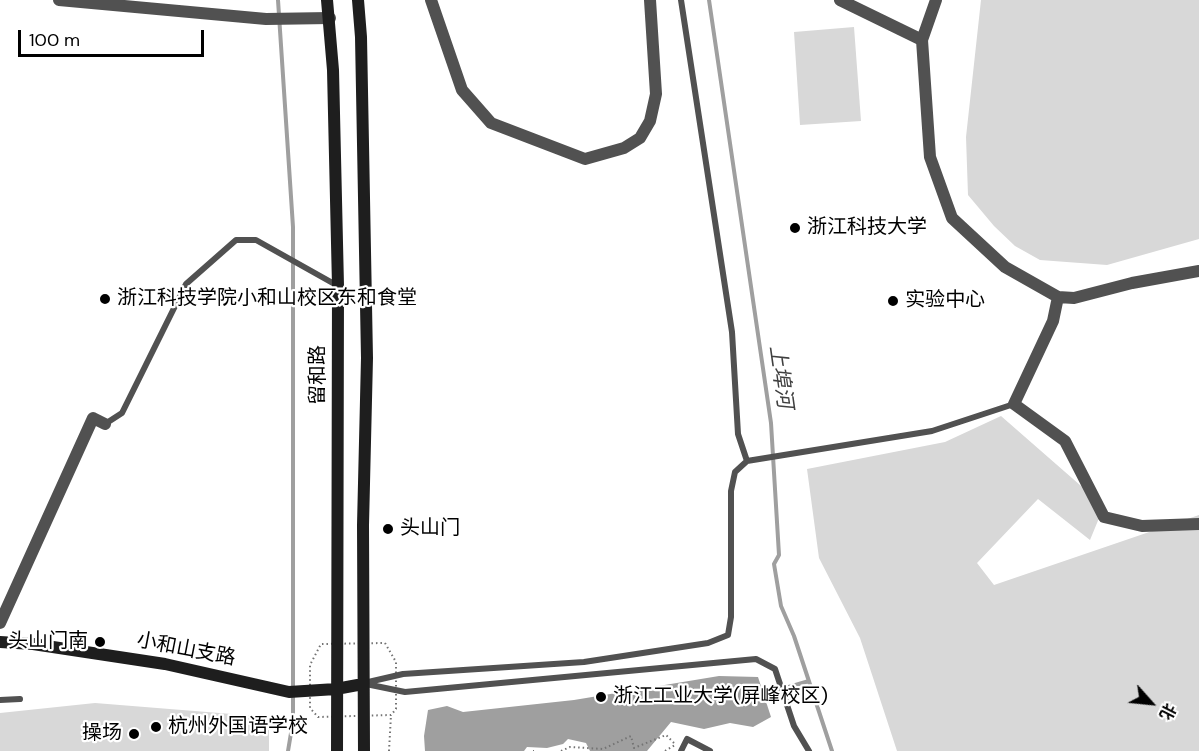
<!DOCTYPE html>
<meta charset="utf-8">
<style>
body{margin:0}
#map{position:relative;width:1199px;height:751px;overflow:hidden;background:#fff;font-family:"DM Sans","Noto Sans SC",sans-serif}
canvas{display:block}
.north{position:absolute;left:1121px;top:673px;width:60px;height:60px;-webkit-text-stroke:4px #fff;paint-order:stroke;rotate:117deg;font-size:16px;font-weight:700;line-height:24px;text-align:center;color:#000}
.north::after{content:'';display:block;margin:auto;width:21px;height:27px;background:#000;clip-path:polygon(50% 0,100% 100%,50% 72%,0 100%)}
.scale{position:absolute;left:18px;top:30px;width:186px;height:27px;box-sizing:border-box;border:3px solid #000;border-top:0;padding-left:8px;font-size:18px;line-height:21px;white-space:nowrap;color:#000;-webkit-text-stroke:4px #fff;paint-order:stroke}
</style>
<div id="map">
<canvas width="1199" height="751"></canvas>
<div class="north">北</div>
<div class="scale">100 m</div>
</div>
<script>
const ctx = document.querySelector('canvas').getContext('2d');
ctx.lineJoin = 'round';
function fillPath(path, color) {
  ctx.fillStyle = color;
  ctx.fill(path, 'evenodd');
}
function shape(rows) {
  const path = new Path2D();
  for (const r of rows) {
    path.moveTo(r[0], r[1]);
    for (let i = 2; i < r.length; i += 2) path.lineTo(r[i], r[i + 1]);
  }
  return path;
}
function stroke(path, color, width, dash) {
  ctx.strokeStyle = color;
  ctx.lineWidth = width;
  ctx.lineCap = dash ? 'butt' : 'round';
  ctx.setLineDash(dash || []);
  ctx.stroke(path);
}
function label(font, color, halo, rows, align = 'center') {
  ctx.font = font + ' "DM Sans","Noto Sans SC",sans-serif';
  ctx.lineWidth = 4.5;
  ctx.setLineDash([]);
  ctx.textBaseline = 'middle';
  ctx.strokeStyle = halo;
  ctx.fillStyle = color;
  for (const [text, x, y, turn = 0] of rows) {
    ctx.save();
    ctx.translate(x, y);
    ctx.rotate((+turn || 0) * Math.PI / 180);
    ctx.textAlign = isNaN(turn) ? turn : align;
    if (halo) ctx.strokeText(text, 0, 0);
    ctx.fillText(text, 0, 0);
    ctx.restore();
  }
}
const green = shape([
 [981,0,1199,0,1199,239,1107,265,1040,260,1015,246,994,226,968,195,966,137],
 [854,27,861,121,800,125,794,32],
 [1001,416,1104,506,1090,540,1038,499,977,563,994,585,1199,515,1199,751,897,751,860,638,819,558,807,469,945,442],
 [95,703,269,717,269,751,0,751,0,713]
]);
const water = shape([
 [719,676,758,677,771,717,753,727,730,723,704,729,671,722,647,751,590,751,586,743,568,739,563,744,547,748,527,747,524,751,425,751,424,736,428,710,447,706,463,712,574,700]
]);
const stream = shape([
 [278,0,293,227,293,721,288,751],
 [709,0,771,423,779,555,774,564,781,606,794,636,832,751],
 [765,694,809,681]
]);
const path = shape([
 [385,643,396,662,396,709,391,715,318,717,310,708,310,665,321,644,385,643],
 [389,751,391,715],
 [533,751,534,751],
 [561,751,570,747,603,749,631,736,634,748,666,735,674,743],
 [665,751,675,745]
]);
const lane = shape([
 [681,0,732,332,738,434,747,461],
 [105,424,122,413,186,284,236,240,256,240,338,286],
 [364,683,403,674,584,662,708,643,728,635,731,617,731,491,735,472,747,461,932,431,1014,404],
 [366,684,405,692,756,659,775,669,794,726,809,751],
 [0,700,20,699],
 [681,751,687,739,710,751]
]);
const street = shape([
 [59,0,266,19,330,18],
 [431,0,462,90,491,123,585,159,624,148,640,138,650,121,656,94,650,0],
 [840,0,922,40],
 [936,0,922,40,930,157,952,218,1005,267,1058,297,1074,298,1132,283,1199,271],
 [1058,297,1053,321,1014,404,1065,441,1104,517,1142,526,1199,524],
 [0,623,93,418,105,424]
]);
const secondary = shape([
 [327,0,333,70,338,286,337,751],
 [358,0,361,37,367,358,363,525,364,751],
 [0,642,33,644,165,664,289,692,336,689,363,684]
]);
const markers = [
 [795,228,6,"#000"],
 [105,299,6,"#000"],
 [893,301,6,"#000"],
 [388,529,6,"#000"],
 [100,642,6,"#000"],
 [601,697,6,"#000"],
 [156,727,6,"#000"],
 [134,734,6,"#000"]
];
const poiNames = [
 ["浙江科技大学",807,228],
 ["浙江科技学院小和山校区东和食堂",117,299],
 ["实验中心",905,301],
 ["头山门",400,529],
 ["头山门南",88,642,"right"],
 ["浙江工业大学(屏峰校区)",613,697],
 ["杭州外国语学校",168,727],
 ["操场",122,734,"right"]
];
const streetNames = [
 ["留和路",319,375,-90],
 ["小和山支路",186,650,11]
];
const waterNames = [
 ["上埠河",780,377,82]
];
fillPath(green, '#d8d8d8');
fillPath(water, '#9f9f9f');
stroke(stream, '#9f9f9f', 4);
stroke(path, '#737373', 2, [1.5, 3]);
stroke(lane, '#515151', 6);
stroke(street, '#515151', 12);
stroke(secondary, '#1e1e1e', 12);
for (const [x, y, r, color] of markers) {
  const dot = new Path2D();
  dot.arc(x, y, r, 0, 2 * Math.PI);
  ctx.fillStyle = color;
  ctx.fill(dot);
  stroke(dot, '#fff', 2);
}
label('20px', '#000', '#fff', poiNames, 'left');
label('20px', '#000', '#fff', streetNames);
label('italic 21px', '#404040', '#fff', waterNames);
</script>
